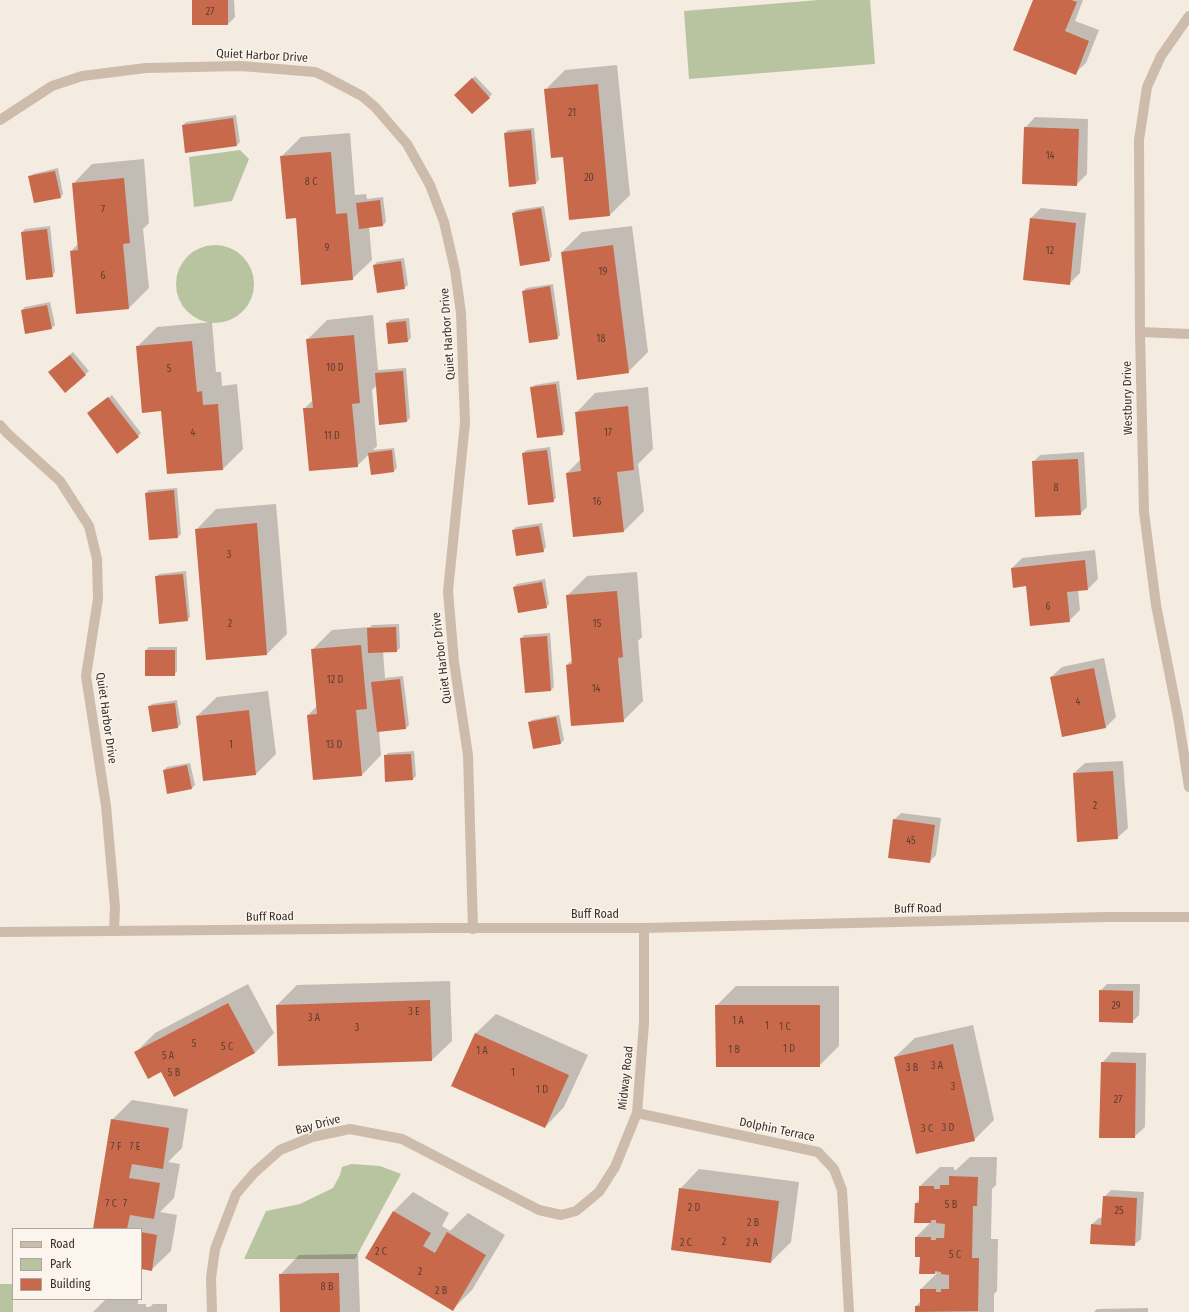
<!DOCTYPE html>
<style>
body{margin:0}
#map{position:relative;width:1189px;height:1312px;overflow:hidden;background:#f4ebe1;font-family:"Fira Sans Condensed",sans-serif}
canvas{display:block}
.legend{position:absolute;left:12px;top:1228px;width:130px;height:72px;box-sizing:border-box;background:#fbf5ee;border:1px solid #aea6a0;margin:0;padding:5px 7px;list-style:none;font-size:12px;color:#3b302b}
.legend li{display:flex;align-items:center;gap:8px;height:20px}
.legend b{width:20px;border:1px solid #aea6a0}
</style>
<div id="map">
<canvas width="1189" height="1312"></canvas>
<ul class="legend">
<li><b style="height:5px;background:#cdbbac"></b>Road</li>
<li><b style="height:11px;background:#b8c4a0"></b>Park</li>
<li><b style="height:11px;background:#c8694b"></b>Building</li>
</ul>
</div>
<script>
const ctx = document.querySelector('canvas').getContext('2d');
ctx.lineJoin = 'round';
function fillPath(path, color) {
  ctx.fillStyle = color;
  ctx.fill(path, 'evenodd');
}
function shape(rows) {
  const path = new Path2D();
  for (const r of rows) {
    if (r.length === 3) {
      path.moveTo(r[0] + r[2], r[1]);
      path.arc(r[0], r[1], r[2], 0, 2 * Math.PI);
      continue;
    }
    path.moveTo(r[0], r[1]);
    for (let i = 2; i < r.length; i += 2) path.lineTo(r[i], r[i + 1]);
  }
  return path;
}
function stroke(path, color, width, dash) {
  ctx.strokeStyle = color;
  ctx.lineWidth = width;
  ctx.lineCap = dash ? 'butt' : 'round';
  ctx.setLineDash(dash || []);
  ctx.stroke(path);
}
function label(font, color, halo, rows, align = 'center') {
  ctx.font = font + ' "Fira Sans Condensed",sans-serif';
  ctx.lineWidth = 3;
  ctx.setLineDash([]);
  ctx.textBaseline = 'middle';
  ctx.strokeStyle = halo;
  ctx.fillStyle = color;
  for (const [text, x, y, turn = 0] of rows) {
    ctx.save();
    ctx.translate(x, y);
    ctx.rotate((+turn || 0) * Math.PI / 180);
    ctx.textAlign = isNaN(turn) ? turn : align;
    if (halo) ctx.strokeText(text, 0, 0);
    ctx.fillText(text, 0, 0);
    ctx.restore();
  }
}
const green = shape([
 [819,0,870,0,875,64,689,79,684,11],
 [240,150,249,159,232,201,194,207,189,157],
 [215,284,39],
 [352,1164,380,1166,401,1174,355,1259,244,1259,266,1211,300,1204,333,1188,340,1175,342,1167],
 [0,1284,13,1284,13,1312,0,1312]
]);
const shadow = shape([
 [193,0,234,0,235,17,228,24],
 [1034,0,1083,0,1075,21,1099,30,1086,63,1075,73],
 [617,65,630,195,610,215,570,219,564,156,545,90,565,70],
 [475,76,492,94,473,113,455,95],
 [236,115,240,142,237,145,183,125,186,122],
 [1035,117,1088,119,1087,174,1076,185,1025,128],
 [534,128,539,180,536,183,505,133,508,130],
 [350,133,355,195,366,194,367,199,383,197,386,222,383,225,369,227,372,260,352,279,281,157,301,137],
 [144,159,149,223,143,229,149,288,129,308,77,312,71,251,78,244,73,184,92,164],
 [58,168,63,194,60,198,30,177,33,174],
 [544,206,552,256,549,260,513,214,516,210],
 [1041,208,1086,213,1080,273,1069,284,1031,218],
 [50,226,55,272,52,276,22,232,25,229],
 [632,226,648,352,628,372,562,252,582,232],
 [404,258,408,285,404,288,374,265,377,262],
 [553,284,560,335,557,338,523,291,526,288],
 [50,302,55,325,52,328,22,310,25,307],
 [373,315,378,370,406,368,410,418,407,421,377,385,372,390,377,446,373,450,394,448,397,468,394,471,369,454,357,466,304,409,313,400,307,340,327,320],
 [409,318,411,338,408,341,389,343,387,323,390,320],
 [212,322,216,372,221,372,222,386,237,384,243,449,223,469,167,473,162,410,137,347,157,327],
 [73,352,89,371,65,391,53,369],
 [559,381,565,431,562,434,531,388,535,385],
 [648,387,653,449,638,464,644,511,624,531,567,473,581,459,576,413,595,393],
 [112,395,141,433,138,436,91,410],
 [550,447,556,498,553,501,523,453,527,450],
 [1084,452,1087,507,1080,514,1033,462,1040,455],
 [177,488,181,534,178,537,146,493,149,490],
 [276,504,287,634,267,654,197,529,216,509],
 [542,523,546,547,543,551,513,530,516,527],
 [1095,550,1098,579,1088,589,1078,590,1080,610,1069,621,1027,585,1012,568,1022,558],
 [186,571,190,617,187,620,156,577,159,574],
 [637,572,642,637,638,641,643,701,623,721,567,665,573,659,567,596,587,576],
 [545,579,549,604,546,607,514,587,517,584],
 [399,624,400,648,397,651,383,651,385,678,403,676,409,725,406,728,379,731,381,755,362,775,308,715,317,706,312,650,332,630,370,627,372,625],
 [550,633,554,687,551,690,521,639,524,635],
 [149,647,177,647,177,671,174,675,146,650],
 [1104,658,1116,717,1106,727,1051,677,1062,667],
 [268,691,276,754,256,774,197,716,217,697],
 [177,700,181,724,178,727,149,707,152,704],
 [559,715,564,740,561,743,529,723,532,720],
 [414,751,416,776,413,779,385,756,388,753],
 [1123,761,1128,828,1117,838,1074,773,1085,763],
 [190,763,195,785,192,788,164,770,167,767],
 [901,813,941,818,936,855,929,862,894,820],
 [450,981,452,1041,432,1060,277,1005,297,985],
 [248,984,274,1033,255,1053,161,1071,135,1053,155,1033],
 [1107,984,1140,984,1139,1015,1132,1022,1100,991],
 [736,986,839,986,839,1046,819,1066,716,1006],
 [496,1014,588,1055,564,1107,545,1127,452,1085,476,1033],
 [973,1025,994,1120,974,1140,895,1057,915,1038],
 [1112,1052,1146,1053,1145,1127,1134,1137,1102,1063],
 [132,1100,188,1109,182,1148,168,1162,180,1164,174,1198,160,1212,177,1215,171,1251,151,1270,141,1268,141,1229,94,1229,112,1120],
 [970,1157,997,1157,996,1185,992,1189,991,1239,998,1239,997,1291,994,1294,994,1312,916,1312,916,1306,921,1301,921,1289,937,1273,920,1273,921,1256,916,1237,931,1222,916,1203,920,1199,920,1186,940,1167,954,1167,954,1170,956,1170],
 [699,1169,799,1182,791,1242,771,1262,680,1189],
 [1111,1190,1144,1192,1141,1239,1134,1245,1092,1224,1099,1218,1103,1218,1104,1197],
 [413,1192,449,1213,442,1226,450,1231,468,1213,505,1235,472,1290,453,1309,394,1211],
 [358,1254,360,1312,281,1312,280,1275,299,1255],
 [106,1299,138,1299,138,1304,146,1304,146,1307,150,1307,153,1304,167,1304,167,1312,93,1312],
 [1148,1308,1148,1312,1094,1312,1097,1309]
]);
const building = shape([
 [192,0,228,0,228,25,192,25],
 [1033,0,1071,0,1077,2,1065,31,1089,41,1076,75,1013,50],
 [472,78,490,98,472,114,454,95],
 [598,84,610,216,569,220,563,157,551,158,544,89],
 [233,118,237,146,185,153,182,125],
 [1024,127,1079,129,1077,186,1022,184],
 [531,130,536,184,509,187,504,133],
 [331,152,336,214,347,213,353,280,301,285,296,218,286,219,280,156],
 [55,171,61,198,34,203,28,176],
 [124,178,130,243,123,244,129,309,76,314,70,251,78,250,72,183],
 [380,200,383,226,359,229,356,203],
 [541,208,550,261,520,266,512,213],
 [1030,218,1076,223,1070,285,1023,280],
 [47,229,53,277,26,280,21,232],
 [613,245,629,373,577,380,561,252],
 [401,261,405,289,377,293,373,265],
 [550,286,558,339,529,343,522,291],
 [47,305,52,329,25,334,21,310],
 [406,321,408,342,388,344,386,323],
 [354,335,360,403,352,404,358,467,309,471,303,408,313,408,306,339],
 [192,341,197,392,202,391,203,405,218,404,223,470,167,474,161,411,142,413,136,346],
 [70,355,86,375,65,393,48,372],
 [403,371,407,422,379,425,375,373],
 [556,384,563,435,537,438,530,387],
 [108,397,139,437,117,454,87,413],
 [628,406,634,470,617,472,624,532,573,537,566,473,581,471,575,412],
 [392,450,394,472,371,475,368,453],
 [547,450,554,502,528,505,522,453],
 [1078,459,1081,515,1035,517,1032,461],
 [174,490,178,538,149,540,145,493],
 [257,523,267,655,206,660,195,529],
 [539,526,544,552,516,556,512,530],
 [1085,560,1088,590,1067,592,1070,622,1030,626,1026,586,1013,588,1011,568],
 [183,574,188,621,159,624,155,576],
 [542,582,547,608,518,613,513,587],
 [617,591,623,657,618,658,624,722,571,726,566,665,572,664,566,595],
 [396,627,397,652,368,653,367,628],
 [547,636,551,691,525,693,520,638],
 [361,645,367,709,356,710,362,776,313,780,307,715,317,714,311,649],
 [145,650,175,650,175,676,145,676],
 [1094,668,1106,728,1062,737,1050,677],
 [400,679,406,729,377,732,371,682],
 [175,703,178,728,152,732,148,706],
 [249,710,256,775,203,781,196,716],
 [556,717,561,744,533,749,528,722],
 [411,754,413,780,385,782,384,755],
 [187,765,192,789,167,794,163,770],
 [1113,771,1118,839,1077,842,1073,773],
 [893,819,935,825,930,863,888,858],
 [1099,990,1133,991,1133,1023,1099,1022],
 [430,1000,432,1061,278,1066,276,1005],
 [228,1003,255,1053,174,1097,161,1072,148,1079,134,1052],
 [715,1005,820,1005,820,1067,716,1067],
 [475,1033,569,1075,545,1128,451,1086],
 [953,1044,975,1141,916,1154,894,1057],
 [1101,1062,1136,1063,1135,1138,1099,1138],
 [111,1119,169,1128,163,1169,132,1164,129,1178,160,1183,154,1219,130,1215,127,1229,93,1229],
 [949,1176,978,1177,977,1206,973,1206,972,1258,979,1258,978,1311,915,1312,915,1306,920,1306,920,1289,936,1289,936,1292,941,1292,941,1289,949,1289,949,1275,941,1274,941,1272,935,1271,935,1274,919,1274,920,1257,915,1257,915,1237,931,1237,931,1240,936,1240,936,1238,944,1238,945,1224,936,1223,936,1220,931,1220,931,1223,914,1223,915,1203,919,1203,919,1186,934,1186,934,1189,940,1189,940,1185,949,1185],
 [679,1188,779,1201,771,1263,671,1250],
 [1103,1196,1137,1198,1135,1246,1090,1244,1091,1224,1101,1225],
 [393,1211,431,1233,423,1246,435,1253,447,1232,486,1255,453,1311,365,1258],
 [141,1232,157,1235,152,1271,141,1269],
 [339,1273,340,1312,280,1312,279,1274]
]);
const service = shape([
 [0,120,52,86,82,76,146,68,241,66,315,72,326,77,362,96,375,107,407,144,430,185,444,222,455,270,461,313,465,423,448,591,454,662,468,755,473,929],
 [0,425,7,433,60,481,89,526,97,559,98,599,86,676,106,806,115,907,114,931],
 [637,1113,818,1152,834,1169,842,1190,849,1312],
 [212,1312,211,1278,215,1249,236,1194,254,1173,280,1150,312,1137,350,1129,402,1139,539,1210,561,1215,576,1211,599,1192,615,1167,637,1113,644,1023,644,928]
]);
const minor = shape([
 [1189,16,1161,56,1147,87,1139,140,1140,332,1144,512,1156,605,1178,717,1189,787],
 [1140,332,1189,334],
 [0,932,436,928,644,928,1106,917,1189,917]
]);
const numberNames = [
 ["27",210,12],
 ["21",572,113],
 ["14",1050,156],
 ["20",589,178],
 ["8 C",311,182],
 ["7",103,210],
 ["9",327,248],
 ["12",1050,251],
 ["19",603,272],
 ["6",103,276],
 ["18",601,339],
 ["10 D",335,368],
 ["5",169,369],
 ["4",193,433],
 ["17",608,433],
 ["11 D",332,436],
 ["8",1056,488],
 ["16",597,502],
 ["3",229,555],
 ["6",1048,607],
 ["2",230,624],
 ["15",597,624],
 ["12 D",335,680],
 ["14",596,689],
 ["4",1078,702],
 ["1",231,745],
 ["13 D",334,745],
 ["2",1095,806],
 ["45",911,841],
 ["29",1116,1006],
 ["3 E",414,1012],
 ["3 A",314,1018],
 ["1 A",738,1021],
 ["1",767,1026],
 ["1 C",785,1027],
 ["3",357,1028],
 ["5",194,1044],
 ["5 C",227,1047],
 ["1 D",789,1049],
 ["1 B",734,1050],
 ["1 A",482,1051],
 ["5 A",168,1056],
 ["3 A",937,1066],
 ["3 B",912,1068],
 ["5 B",174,1073],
 ["1",513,1073],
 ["3",953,1087],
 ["1 D",542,1090],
 ["27",1118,1100],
 ["3 D",948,1128],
 ["3 C",927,1129],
 ["7 F",116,1147],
 ["7 E",135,1147],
 ["7 C",111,1204],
 ["7",125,1204],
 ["5 B",951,1205],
 ["2 D",694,1208],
 ["25",1119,1211],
 ["2 B",753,1223],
 ["2",724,1242],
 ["2 C",686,1243],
 ["2 A",752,1243],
 ["2 C",381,1252],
 ["5 C",955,1255],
 ["2",420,1272],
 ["8 B",327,1287],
 ["2 B",441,1291]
];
const streetNames = [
 ["Quiet Harbor Drive",262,56,3],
 ["Quiet Harbor Drive",448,334,-94],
 ["Westbury Drive",1128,398,-91],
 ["Quiet Harbor Drive",442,658,-97],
 ["Quiet Harbor Drive",106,718,82],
 ["Buff Road",918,909,-1],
 ["Buff Road",595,915],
 ["Buff Road",270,917,-1],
 ["Midway Road",626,1078,-84],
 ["Bay Drive",318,1125,-15],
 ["Dolphin Terrace",777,1130,12]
];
fillPath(green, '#b8c4a0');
fillPath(shadow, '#0003');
fillPath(building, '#c8694b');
stroke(service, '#cdbbac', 10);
stroke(minor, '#cdbbac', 10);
label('10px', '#5e3e33', null, numberNames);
label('12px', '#3b302b', '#fbf5ee', streetNames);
</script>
